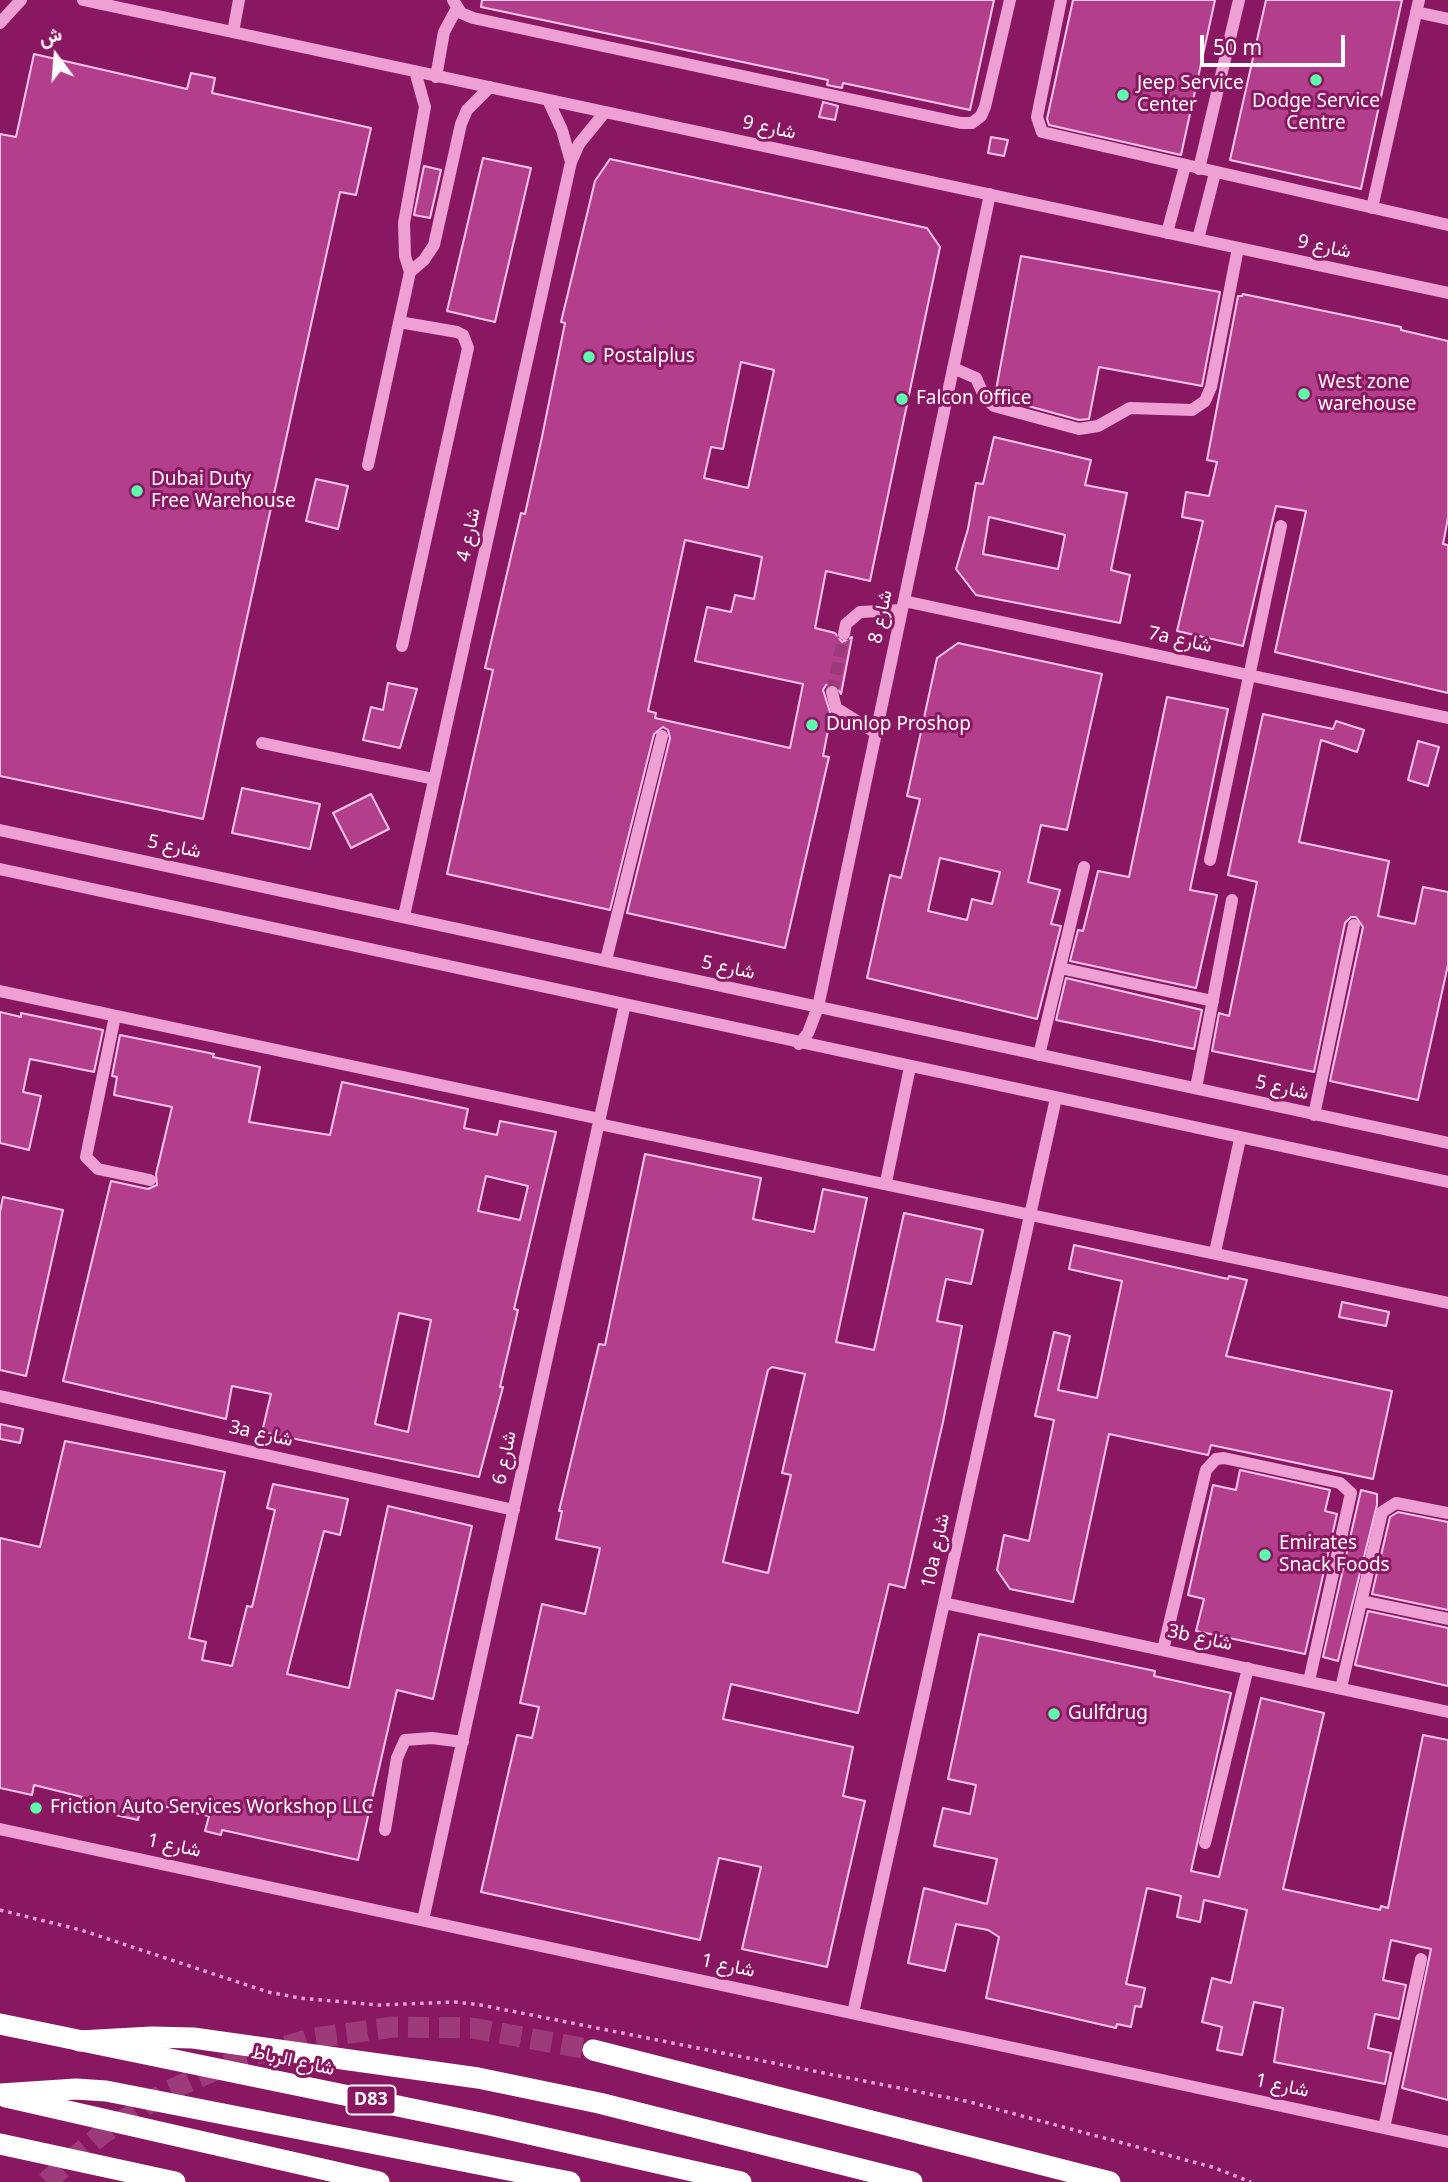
<!DOCTYPE html>
<meta charset="utf-8">
<style>
body{margin:0}
#map{position:relative;width:1448px;height:2182px;overflow:hidden;background:#8a1762;font-family:"Noto Sans",Vazirmatn,sans-serif}
canvas{display:block}
.north{position:absolute;left:21px;top:21px;width:70px;height:70px;-webkit-text-stroke:5px #8a1762;paint-order:stroke;rotate:344deg;font-size:19px;font-weight:700;line-height:28px;text-align:center;color:#fff}
.north::after{content:'';display:block;margin:auto;width:24px;height:32px;background:#fff;clip-path:polygon(50% 0,100% 100%,50% 72%,0 100%)}
.scale{position:absolute;left:1200px;top:35px;width:145px;height:32px;box-sizing:border-box;border:4px solid #fff;border-top:0;padding-left:9px;font-size:21px;line-height:24px;white-space:nowrap;color:#fff;-webkit-text-stroke:5px #8a1762;paint-order:stroke}
</style>
<div id="map">
<canvas width="1448" height="2182"></canvas>
<div class="north">ش</div>
<div class="scale">50 m</div>
</div>
<script>
const ctx = document.querySelector('canvas').getContext('2d');
ctx.lineJoin = 'round';
function fillPath(path, color) {
  ctx.fillStyle = color;
  ctx.fill(path, 'evenodd');
}
function shape(rows) {
  const path = new Path2D();
  for (const r of rows) {
    path.moveTo(r[0], r[1]);
    for (let i = 2; i < r.length; i += 2) path.lineTo(r[i], r[i + 1]);
  }
  return path;
}
function stroke(path, color, width, dash) {
  ctx.strokeStyle = color;
  ctx.lineWidth = width;
  ctx.lineCap = dash ? 'butt' : 'round';
  ctx.setLineDash(dash || []);
  ctx.stroke(path);
}
function label(font, color, halo, rows, align = 'center') {
  ctx.font = font + ' "Noto Sans",Vazirmatn,sans-serif';
  ctx.lineWidth = 6;
  ctx.setLineDash([]);
  ctx.textBaseline = 'middle';
  ctx.strokeStyle = halo;
  ctx.fillStyle = color;
  for (const [text, x, y, turn = 0] of rows) {
    ctx.save();
    ctx.translate(x, y);
    ctx.rotate((+turn || 0) * Math.PI / 180);
    ctx.textAlign = isNaN(turn) ? turn : align;
    if (halo) ctx.strokeText(text, 0, 0);
    ctx.fillText(text, 0, 0);
    ctx.restore();
  }
}
const building = shape([
 [482,0,994,0,970,110,843,83,842,88,827,85,828,80,481,7,482,0],
 [1073,0,1215,0,1181,155,1049,125,1047,119,1073,0],
 [1266,0,1402,0,1361,189,1230,160,1266,0],
 [34,54,187,89,191,73,215,78,212,93,371,128,356,195,340,192,203,819,0,776,0,134,16,137,34,54],
 [823,102,838,106,835,120,819,117,823,102],
 [991,137,1008,140,1004,156,988,153,991,137],
 [483,158,531,168,495,322,447,311,483,158],
 [610,159,927,228,940,247,870,581,826,571,815,628,835,633,842,642,852,637,841,694,834,683,826,685,823,690,831,715,823,756,829,757,785,948,627,913,670,738,668,730,663,727,654,734,610,910,447,874,493,670,485,668,521,513,525,514,542,437,565,323,561,322,595,181,610,159],
 [741,362,774,370,748,488,704,478,711,447,723,449,741,362],
 [685,540,762,557,754,599,735,595,731,612,707,607,695,661,803,684,790,748,655,718,656,713,648,711,685,540],
 [424,166,441,170,430,218,414,215,424,166],
 [1021,256,1220,292,1202,386,1099,367,1089,419,1079,420,1010,401,1011,393,996,390,1021,256],
 [1243,294,1401,327,1401,330,1448,341,1448,518,1443,544,1448,545,1448,693,1275,652,1306,511,1276,506,1243,646,1177,631,1203,521,1182,517,1186,492,1209,496,1217,462,1207,460,1238,296,1242,296,1243,294],
 [994,437,1091,460,1085,485,1127,493,1111,570,1130,575,1120,623,976,595,956,569,968,529,976,483,983,484,994,437],
 [989,517,1065,535,1058,569,983,554,989,517],
 [316,479,348,486,338,529,306,521,316,479],
 [958,643,1102,674,1067,830,1041,825,1028,882,1060,890,1051,924,1061,926,1037,1019,867,978,890,875,901,878,920,799,907,796,937,658,958,643],
 [940,858,1000,872,992,904,972,899,967,920,928,911,940,858],
 [388,683,417,689,400,748,363,740,371,707,383,710,388,683],
 [1167,697,1228,709,1190,890,1217,895,1196,988,1070,961,1078,930,1083,931,1098,871,1129,877,1167,697],
 [1263,714,1333,729,1336,721,1364,730,1357,752,1321,740,1299,842,1389,861,1378,916,1415,924,1423,887,1448,892,1448,965,1418,1100,1330,1081,1363,927,1356,917,1351,917,1345,923,1314,1072,1212,1051,1219,1013,1229,1016,1257,882,1228,875,1263,714],
 [1418,741,1439,747,1428,786,1408,780,1418,741],
 [242,788,320,804,310,849,232,833,242,788],
 [371,794,389,829,351,848,333,813,371,794],
 [1066,978,1202,1010,1194,1049,1056,1020,1066,978],
 [0,1012,21,1017,21,1013,103,1030,94,1072,30,1059,23,1092,41,1096,29,1150,0,1143,0,1012],
 [120,1035,214,1054,213,1057,260,1067,249,1122,330,1135,342,1082,468,1109,464,1128,497,1135,500,1121,556,1132,514,1309,518,1310,500,1387,503,1387,479,1477,262,1432,271,1394,232,1386,226,1419,63,1381,111,1181,148,1189,157,1185,156,1174,172,1107,114,1095,117,1077,112,1076,120,1035],
 [486,1176,528,1186,520,1220,478,1211,486,1176],
 [399,1313,431,1320,408,1432,375,1424,399,1313],
 [645,1154,761,1178,753,1219,814,1232,823,1189,867,1198,836,1342,874,1350,904,1213,983,1230,971,1284,946,1279,937,1321,962,1326,943,1422,905,1588,889,1584,858,1713,731,1684,723,1719,853,1747,843,1796,865,1801,827,1967,742,1949,761,1867,719,1858,700,1940,481,1892,517,1735,532,1738,539,1707,520,1703,542,1604,585,1614,600,1548,556,1539,562,1511,559,1511,599,1344,605,1345,645,1154],
 [772,1367,805,1374,782,1473,791,1475,768,1573,723,1562,768,1370,772,1367],
 [3,1197,63,1210,26,1376,0,1370,0,1212,3,1197],
 [1074,1245,1228,1279,1229,1276,1247,1280,1226,1356,1392,1391,1373,1479,1211,1445,1208,1455,1109,1434,1073,1602,1010,1589,997,1570,1004,1535,1029,1541,1054,1420,1035,1416,1054,1332,1070,1336,1058,1390,1097,1398,1122,1281,1069,1269,1074,1245],
 [1342,1302,1389,1312,1386,1326,1339,1317,1342,1302],
 [0,1424,23,1429,20,1443,0,1439,0,1424],
 [65,1441,225,1472,189,1638,206,1642,202,1660,232,1666,247,1606,252,1607,275,1510,267,1508,273,1484,348,1499,340,1535,324,1531,287,1674,349,1688,388,1506,472,1526,433,1699,397,1690,358,1860,222,1830,221,1835,205,1831,209,1816,142,1802,138,1820,79,1807,82,1797,34,1785,32,1795,0,1788,0,1538,40,1547,65,1441],
 [1240,1470,1330,1490,1325,1511,1337,1514,1305,1654,1196,1631,1204,1599,1188,1595,1213,1485,1236,1490,1240,1470],
 [1361,1490,1377,1494,1377,1505,1338,1661,1323,1657,1361,1490],
 [1398,1512,1448,1522,1448,1610,1372,1594,1390,1517,1398,1512],
 [1368,1611,1448,1628,1448,1686,1355,1665,1368,1611],
 [979,1634,1155,1671,1154,1676,1231,1693,1191,1871,1219,1877,1261,1698,1324,1713,1283,1889,1380,1910,1381,1906,1388,1908,1423,1735,1448,1740,1448,2100,1402,2088,1431,1949,1391,1940,1383,1980,1406,1985,1399,2019,1375,2014,1368,2048,1391,2053,1385,2084,1274,2062,1283,2008,1254,2002,1242,2055,1217,2050,1222,2027,1202,2022,1212,1978,1231,1983,1247,1910,1204,1900,1200,1922,1177,1917,1181,1896,1147,1888,1126,1984,1145,1988,1141,2007,1135,2006,1131,2027,1117,2024,1116,2028,986,1998,999,1937,988,1930,956,1924,945,1971,908,1963,924,1888,987,1904,997,1859,934,1846,943,1808,970,1814,976,1785,948,1779,979,1634]
]);
const minorTunnel = shape([
 [832,692,844,634]
]);
const highwayTunnel = shape([
 [46,2182,102,2134,168,2091,240,2059,315,2038,393,2027,472,2028,593,2050]
]);
const path = shape([
 [0,1910,81,1930,268,1992,300,1998,379,2005,455,2002,481,2005,970,2102,1212,2167,1251,2182]
]);
const minor = shape([
 [83,0,1448,293],
 [453,0,461,13,473,18,961,123,972,123,981,116,985,107,1010,0],
 [1061,0,1037,117,1042,132,1448,225],
 [1416,12,1448,19],
 [0,23,21,0],
 [233,32,239,0],
 [436,77,444,32,457,8],
 [548,100,562,130,571,162],
 [1199,169,1239,0],
 [1372,208,1419,0],
 [1167,233,1185,166],
 [1198,239,1215,173],
 [410,272,424,260,434,245,461,124,467,110,490,87],
 [399,322,457,332,463,335,468,348,402,646],
 [953,368,976,378,985,398,994,406,1079,429,1098,426,1130,408,1192,410,1205,401,1211,387,1238,248],
 [368,465,410,272,405,256,404,223,425,107,415,71],
 [904,601,1448,718],
 [844,634,846,624,860,612,902,610],
 [832,692,836,708,876,733],
 [262,743,434,779],
 [0,830,1448,1143],
 [1210,860,1281,526],
 [0,869,1448,1182],
 [404,916,571,162,579,144,605,112],
 [606,960,662,736],
 [1060,968,1213,1001],
 [0,991,600,1119],
 [115,1016,86,1157,98,1169,150,1180],
 [799,1044,808,1033,818,1007,990,194],
 [1039,1055,1084,867],
 [1196,1088,1232,900],
 [1314,1115,1354,925],
 [599,1124,1448,1303],
 [886,1182,910,1067],
 [1215,1252,1240,1139],
 [0,1396,514,1510],
 [1362,1601,1448,1619],
 [944,1603,1448,1712],
 [1163,1650,1206,1470,1216,1459,1224,1458,1340,1483,1351,1493,1309,1681],
 [1341,1688,1382,1512,1396,1503,1448,1513],
 [0,1829,1448,2142],
 [385,1830,397,1758,405,1740,432,1738,463,1742],
 [1205,1843,1248,1668],
 [423,1920,625,1004],
 [853,2013,1056,1098],
 [1384,2128,1421,1959]
]);
const highway = shape([
 [0,2024,485,2124,741,2182],
 [593,2050,1110,2182],
 [6,2097,379,2182],
 [0,2144,175,2182]
]);
const highwayBridge = shape([
 [79,2041,152,2037,193,2038,478,2078,599,2103,912,2182],
 [0,2094,76,2089,106,2091,570,2182]
]);
const markers = [
 [1316,80,7,"#5dffad"],
 [1123,95,7,"#5dffad"],
 [589,357,7,"#5dffad"],
 [1304,394,7,"#5dffad"],
 [902,399,7,"#5dffad"],
 [137,491,7,"#5dffad"],
 [812,725,7,"#5dffad"],
 [1265,1555,7,"#5dffad"],
 [1054,1714,7,"#5dffad"],
 [36,1808,7,"#5dffad"]
];
const shields = [
 [371,2100,49]
];
const shieldNames = [
 ["D83",371,2100]
];
const poiNames = [
 ["Jeep Service",1137,84],
 ["Center",1137,106],
 ["Dodge Service",1316,102,"center"],
 ["Centre",1316,124,"center"],
 ["Postalplus",603,357],
 ["West zone",1318,383],
 ["warehouse",1318,405],
 ["Falcon Office",916,399],
 ["Dubai Duty",151,480],
 ["Free Warehouse",151,502],
 ["Dunlop Proshop",826,725],
 ["Emirates",1279,1544],
 ["Snack Foods",1279,1566],
 ["Gulfdrug",1068,1714],
 ["Friction Auto Services Workshop LLC",50,1808]
];
const streetNames = [
 ["شارع 9",769,128,12],
 ["شارع 9",1324,247,12],
 ["شارع 4",469,535,-78],
 ["شارع 8",881,617,-78],
 ["7a شارع",1180,640,12],
 ["شارع 5",174,847,12],
 ["شارع 5",728,968,12],
 ["شارع 5",1282,1088,13],
 ["3a شارع",261,1434,12],
 ["شارع 6",505,1458,-78],
 ["10a شارع",936,1551,-78],
 ["3b شارع",1200,1638,12],
 ["شارع 1",174,1846,12],
 ["شارع 1",728,1966,12],
 ["شارع الرباط",293,2061,12],
 ["شارع 1",1282,2086,12]
];
fillPath(building, '#b33f8c');
stroke(building, '#fac5e9', 2);
stroke(minorTunnel, '#9c3a7a', 12, [12, 6]);
stroke(highwayTunnel, '#9c3a7a', 21, [21, 10]);
stroke(path, '#ee9fd4', 3.5, [3.5, 5]);
stroke(minor, '#ee9fd4', 12);
stroke(highway, '#fff', 21);
stroke(highwayBridge, '#fff', 21);
for (const [x, y, r, color] of markers) {
  const dot = new Path2D();
  dot.arc(x, y, r, 0, 2 * Math.PI);
  ctx.fillStyle = color;
  ctx.fill(dot);
  stroke(dot, '#8a1762', 2.5);
}
for (const [x, y, w] of shields) {
  const box = new Path2D();
  box.roundRect(x - w / 2, y - 14.5, w, 29, 5);
  ctx.fillStyle = '#8a1762';
  ctx.fill(box);
  stroke(box, '#fff', 2);
}
label('bold 18px', '#fff', null, shieldNames);
label('19px', '#fff', '#8a1762', poiNames, 'left');
label('19px', '#fff', '#8a1762', streetNames);
</script>
